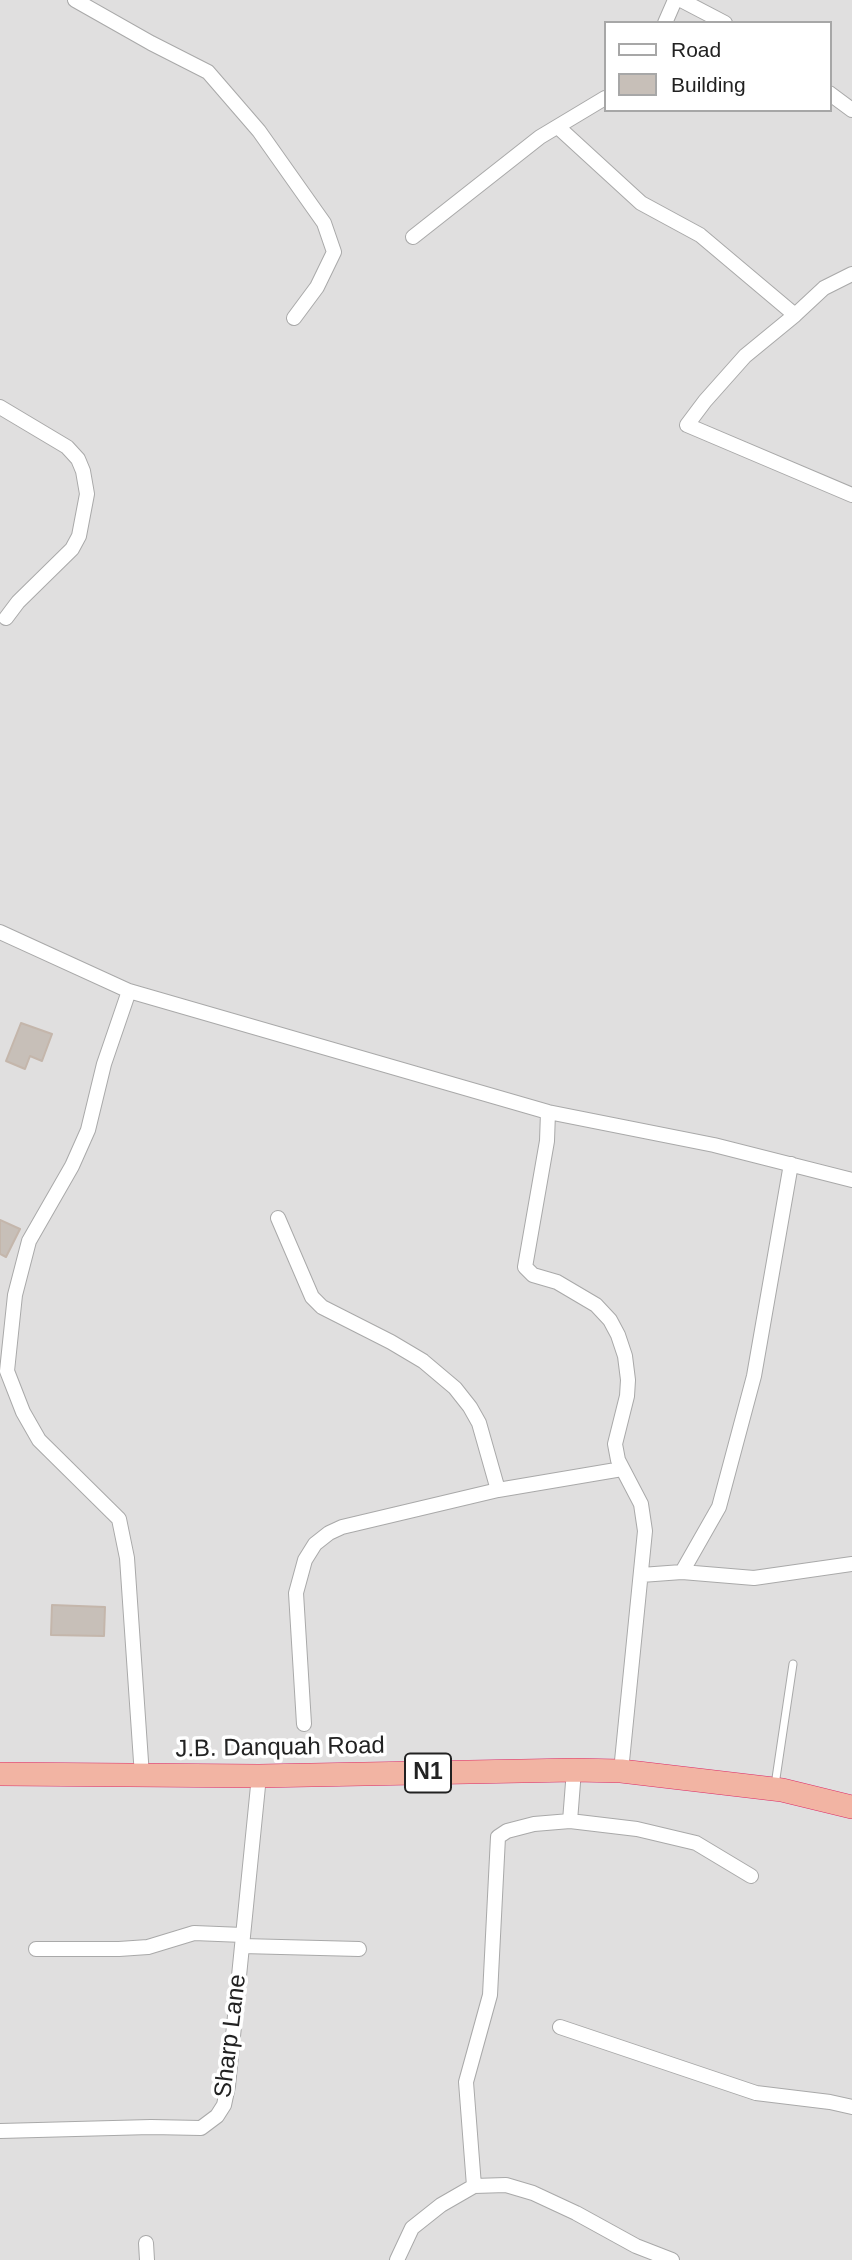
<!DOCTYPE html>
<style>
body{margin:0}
#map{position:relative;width:852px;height:2260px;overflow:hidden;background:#f2efe9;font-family:Helvetica,sans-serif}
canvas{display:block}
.legend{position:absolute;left:604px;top:21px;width:228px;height:91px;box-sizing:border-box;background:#fff;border:2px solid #a7a7a7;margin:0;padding:9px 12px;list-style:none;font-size:21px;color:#222}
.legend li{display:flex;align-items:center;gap:14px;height:35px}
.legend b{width:35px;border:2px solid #a7a7a7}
</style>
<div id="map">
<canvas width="852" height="2260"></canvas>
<ul class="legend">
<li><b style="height:9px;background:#fff"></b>Road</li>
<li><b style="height:19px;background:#c7bfb8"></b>Building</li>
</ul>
</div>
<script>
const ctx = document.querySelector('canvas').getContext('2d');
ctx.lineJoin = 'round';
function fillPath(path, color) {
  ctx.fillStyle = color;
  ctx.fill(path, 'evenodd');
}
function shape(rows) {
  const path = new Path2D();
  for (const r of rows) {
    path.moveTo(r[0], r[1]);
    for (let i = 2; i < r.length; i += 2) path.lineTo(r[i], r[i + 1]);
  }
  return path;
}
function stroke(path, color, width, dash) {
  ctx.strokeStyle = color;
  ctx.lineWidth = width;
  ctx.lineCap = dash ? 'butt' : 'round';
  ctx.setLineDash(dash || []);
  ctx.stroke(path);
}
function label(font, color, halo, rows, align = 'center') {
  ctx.font = font + ' Helvetica,sans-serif';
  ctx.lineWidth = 7;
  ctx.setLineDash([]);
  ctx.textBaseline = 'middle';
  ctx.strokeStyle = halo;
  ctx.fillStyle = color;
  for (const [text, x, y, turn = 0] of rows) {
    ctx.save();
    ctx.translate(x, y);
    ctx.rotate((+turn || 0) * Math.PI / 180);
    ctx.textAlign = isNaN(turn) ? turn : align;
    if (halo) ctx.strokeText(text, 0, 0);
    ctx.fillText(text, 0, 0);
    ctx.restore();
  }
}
const residential = shape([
 [0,0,852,0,852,2260,0,2260],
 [605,23,829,23,829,110,605,110]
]);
const building = shape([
 [21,1023,52,1034,42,1061,30,1056,25,1069,6,1061,21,1023],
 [0,1220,20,1229,6,1257,0,1254,0,1220],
 [52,1605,105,1607,104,1636,51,1635,52,1605]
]);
const service = shape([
 [775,1785,793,1664]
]);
const minor = shape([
 [75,0,151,43,208,72,259,131,324,223,334,252,317,287,294,318],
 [681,0,725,23],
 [665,23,675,0],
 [829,93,852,110],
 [558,127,641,203,700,235,795,315],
 [413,237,540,137,605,98],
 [852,274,824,288,795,315,745,356,705,401,687,425,852,495],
 [0,407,67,447,78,459,83,471,87,494,79,536,72,549,18,602,6,618],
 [0,932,129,991,548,1112,714,1145,852,1180],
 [129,991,104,1064,88,1130,72,1166,29,1241,15,1295,7,1371,23,1412,39,1440,119,1519,127,1558,142,1776],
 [548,1112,547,1141,525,1267,533,1275,557,1282,596,1305,610,1320,618,1335,625,1356,628,1380,627,1396,615,1444,618,1460,641,1504,645,1531,621,1771],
 [278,1218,312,1297,322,1307,391,1342,423,1361,455,1388,470,1407,479,1423,498,1490],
 [682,1572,719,1507,754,1376,791,1164],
 [641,1575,682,1572,754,1578,852,1564],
 [304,1724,296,1593,305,1560,315,1544,329,1533,342,1527,498,1490,622,1469],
 [570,1821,574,1770],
 [242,1946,359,1949],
 [36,1949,119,1949,148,1947,194,1933,243,1935],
 [560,2027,756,2093,830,2102,852,2107],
 [0,2131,151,2127,201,2128,217,2116,224,2105,228,2086,259,1776],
 [474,2186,466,2082,490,1995,498,1837,507,1831,534,1824,570,1821,637,1829,696,1843,751,1876],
 [146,2243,147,2260],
 [397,2260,412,2228,441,2205,474,2186,506,2185,533,2193,576,2213,636,2246,672,2260]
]);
const trunk = shape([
 [0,1774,259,1776,574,1770,621,1771,782,1790,852,1807]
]);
const shields = [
 [428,1773,46]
];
const shieldNames = [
 ["N1",428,1773]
];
const streetNames = [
 ["J.B. Danquah Road",280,1748,-1],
 ["Sharp Lane",231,2036,-83]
];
fillPath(residential, '#e0dfdf');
fillPath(building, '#c7bfb8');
stroke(building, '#c4b6ab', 2);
stroke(service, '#a9a9a9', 9);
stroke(minor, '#a9a9a9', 16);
stroke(trunk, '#dc2a67', 24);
stroke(service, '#fff', 7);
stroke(minor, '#fff', 14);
stroke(trunk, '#f2b4a3', 23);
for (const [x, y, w] of shields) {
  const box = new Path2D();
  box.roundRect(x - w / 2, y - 19.5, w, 39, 5);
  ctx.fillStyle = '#fff';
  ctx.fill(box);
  stroke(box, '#222', 2);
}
label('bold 23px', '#222', null, shieldNames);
label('24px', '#222', '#fff', streetNames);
</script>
